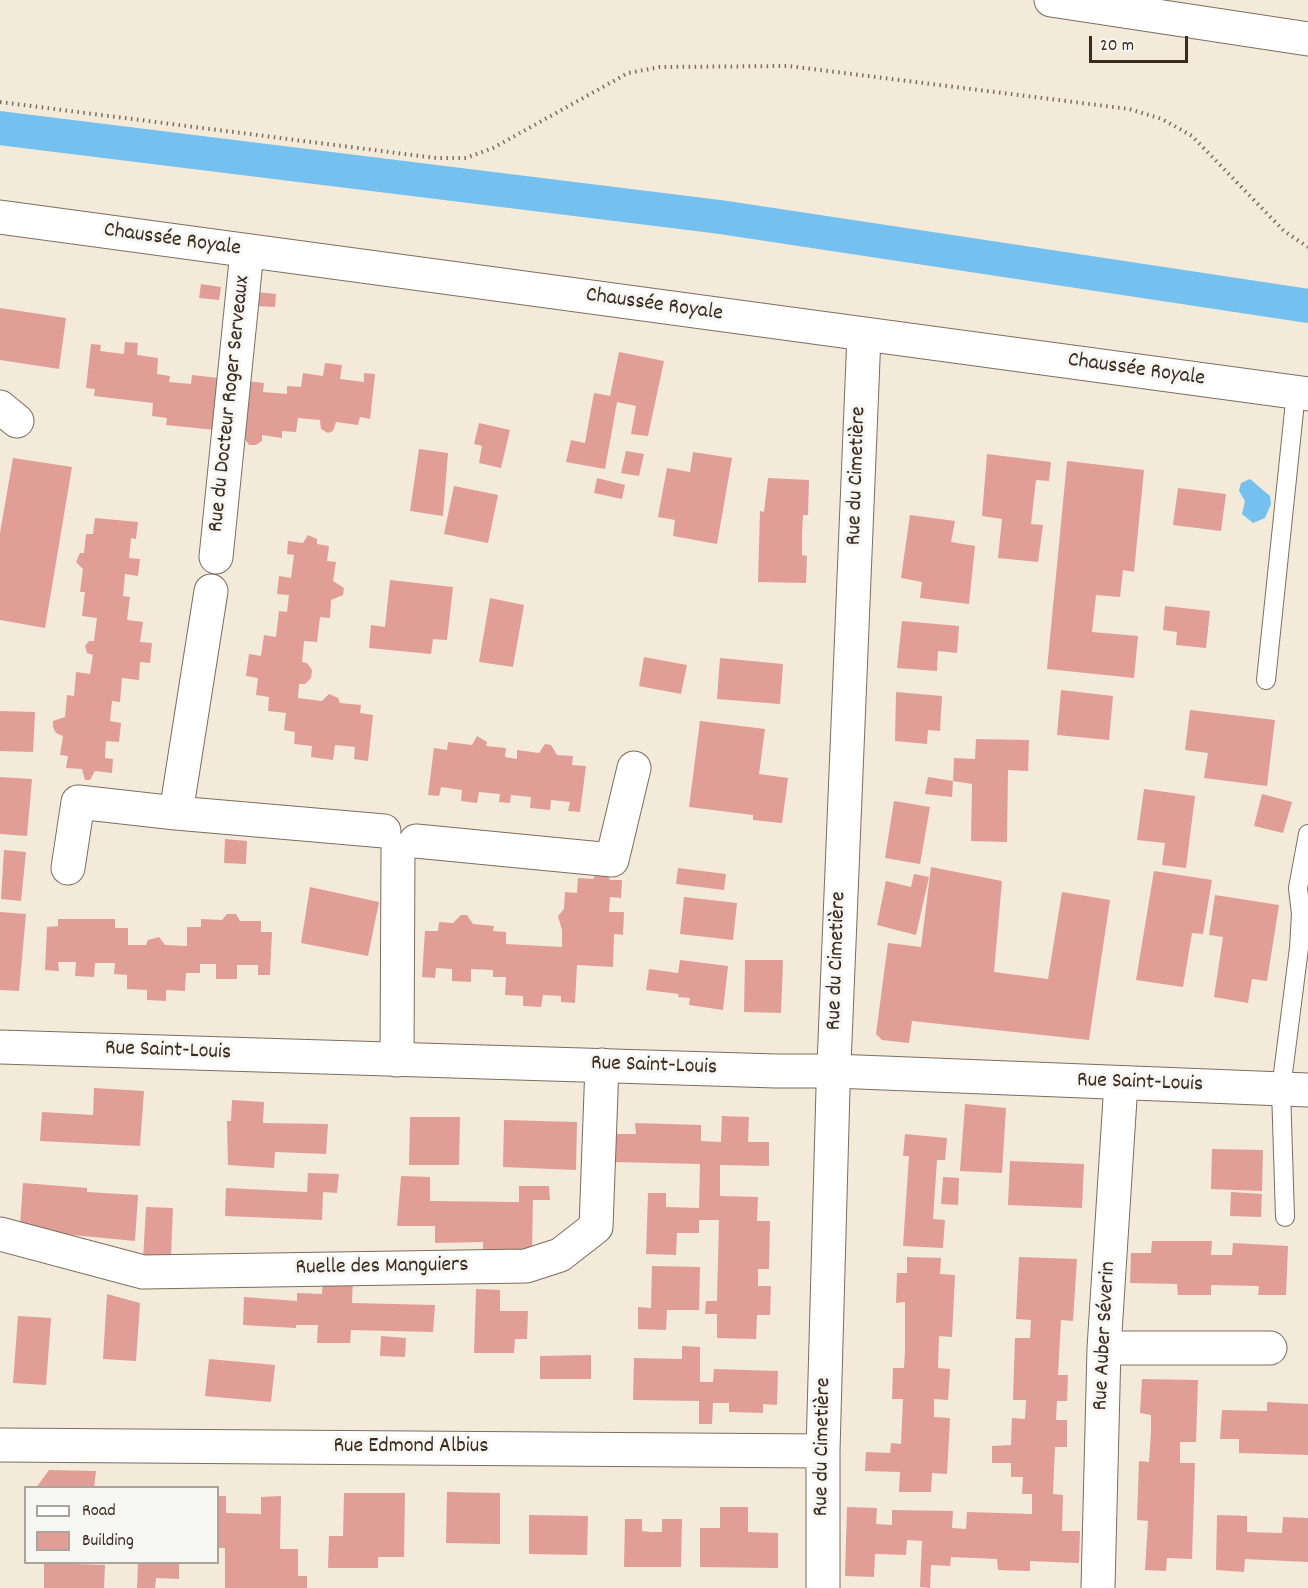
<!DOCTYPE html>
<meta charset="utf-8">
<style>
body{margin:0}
#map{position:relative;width:1308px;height:1588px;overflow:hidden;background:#f4ead9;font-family:Dekko,sans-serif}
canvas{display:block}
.legend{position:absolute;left:24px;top:1486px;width:195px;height:78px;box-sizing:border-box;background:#f6f6f2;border:2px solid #aba49d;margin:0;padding:8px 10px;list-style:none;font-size:18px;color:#3b2a1e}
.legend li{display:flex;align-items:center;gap:12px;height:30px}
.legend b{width:30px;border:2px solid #aba49d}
.scale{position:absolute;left:1089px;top:36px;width:99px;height:27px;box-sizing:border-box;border:3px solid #3b2a1e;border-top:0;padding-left:8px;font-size:18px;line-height:21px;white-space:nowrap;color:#3b2a1e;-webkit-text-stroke:4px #f6f6f2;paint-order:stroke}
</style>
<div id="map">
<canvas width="1308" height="1588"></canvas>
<ul class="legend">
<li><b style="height:8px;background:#fff"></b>Road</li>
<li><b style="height:16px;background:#e09e97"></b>Building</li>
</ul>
<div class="scale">20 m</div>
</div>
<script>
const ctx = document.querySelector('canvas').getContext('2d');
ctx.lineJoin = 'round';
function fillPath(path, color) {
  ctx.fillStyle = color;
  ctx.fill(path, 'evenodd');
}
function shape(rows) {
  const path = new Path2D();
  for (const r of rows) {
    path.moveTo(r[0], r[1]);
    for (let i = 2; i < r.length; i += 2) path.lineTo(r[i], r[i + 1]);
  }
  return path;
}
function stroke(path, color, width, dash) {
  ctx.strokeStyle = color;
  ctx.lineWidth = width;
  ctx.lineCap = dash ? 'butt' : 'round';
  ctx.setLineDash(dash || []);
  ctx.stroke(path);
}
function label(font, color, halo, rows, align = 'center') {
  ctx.font = font + ' Dekko,sans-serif';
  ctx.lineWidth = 6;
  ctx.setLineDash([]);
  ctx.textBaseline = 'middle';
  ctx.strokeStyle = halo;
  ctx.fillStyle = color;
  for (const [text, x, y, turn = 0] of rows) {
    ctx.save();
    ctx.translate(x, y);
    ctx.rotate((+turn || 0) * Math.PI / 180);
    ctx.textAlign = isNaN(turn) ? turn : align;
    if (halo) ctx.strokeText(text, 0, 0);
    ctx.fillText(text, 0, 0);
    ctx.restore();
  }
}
const water = shape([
 [1250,479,1270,496,1271,504,1265,518,1253,523,1242,514,1245,501,1239,491,1241,483]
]);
const canal = shape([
 [0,128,720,217,1308,306]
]);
const building = shape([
 [201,284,221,287,219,300,199,298],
 [257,292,276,294,275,307,256,306],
 [0,308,66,318,59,369,0,360],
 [125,342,138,343,137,355,158,358,157,374,170,376,169,382,191,384,192,375,264,383,263,392,287,394,287,386,301,387,303,373,323,376,325,363,342,365,340,379,364,382,364,373,375,374,370,419,360,417,358,425,336,422,333,431,328,433,321,429,320,420,298,418,296,432,282,431,282,438,262,435,262,441,256,445,249,445,245,439,245,433,166,425,167,418,152,416,153,403,94,396,95,389,86,388,91,344,101,345,100,351,124,354],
 [619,352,664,361,648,436,631,434,636,406,617,402,605,469,566,462,571,440,585,443,594,393,610,396],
 [479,423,510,430,501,468,479,463,482,446,474,444],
 [419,449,448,453,443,516,410,511],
 [626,451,644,454,639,476,621,473],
 [693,452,732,458,717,544,673,536,675,520,658,517,667,468,690,472],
 [987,454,1051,462,1049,481,1036,480,1031,524,1043,525,1038,562,998,558,1002,519,982,516],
 [13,458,72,467,45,628,0,620,0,533],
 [1067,461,1144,470,1134,572,1123,570,1120,597,1096,595,1092,632,1138,636,1134,678,1047,669],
 [597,478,625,485,622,499,594,493],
 [768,478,809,480,808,515,803,515,802,534,802,555,807,556,806,583,758,582,760,511,764,512],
 [454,486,498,495,488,543,444,534],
 [1178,488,1226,494,1221,531,1173,525],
 [910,515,955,521,951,542,975,546,969,604,920,598,922,582,901,578],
 [95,518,138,522,136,539,131,538,129,558,140,559,138,576,125,574,123,596,130,597,127,620,143,622,140,642,152,643,150,663,140,662,139,680,122,678,120,702,112,701,110,721,121,723,119,742,106,741,105,758,113,759,112,773,95,771,90,780,85,780,82,769,66,768,68,756,60,755,63,736,56,733,53,727,53,721,65,717,67,695,74,696,76,672,90,674,93,655,87,653,85,646,89,641,94,641,97,618,82,616,85,592,80,592,83,569,76,562,80,553,84,553,86,534,93,534],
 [308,535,317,539,317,544,329,546,327,561,336,562,333,581,344,588,343,595,331,600,330,618,320,617,317,642,304,641,302,662,307,663,312,670,311,678,305,684,299,684,298,698,322,701,329,694,338,698,340,703,361,705,360,713,373,715,368,761,354,759,355,747,335,745,333,760,311,757,312,746,294,744,295,732,284,730,286,713,268,711,269,697,256,695,258,678,246,676,249,654,261,656,264,635,276,637,279,611,287,612,289,595,277,594,279,576,291,578,294,555,287,554,288,541,303,543],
 [390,580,453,587,447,640,433,639,431,654,369,648,371,625,385,627],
 [490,598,524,605,513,667,479,662],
 [1165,606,1210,611,1206,648,1176,645,1177,632,1163,630],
 [902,621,959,626,957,653,938,651,937,671,897,668],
 [644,657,687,665,681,694,639,686],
 [720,658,783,664,780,704,717,699],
 [1061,690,1113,696,1109,740,1057,735],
 [896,692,942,696,940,731,928,730,927,744,895,741],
 [1190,710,1275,720,1267,786,1204,778,1208,753,1185,750],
 [0,711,35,712,33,752,0,751],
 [700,721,765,729,759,774,788,778,782,823,753,820,753,815,689,807],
 [477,736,487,742,486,746,506,748,505,757,517,759,517,750,539,753,545,744,551,745,557,755,573,756,572,765,586,766,580,812,568,811,570,802,551,800,550,810,530,808,531,797,511,795,510,803,499,802,500,794,479,792,477,803,461,801,462,790,441,787,439,796,428,795,434,748,447,750,448,742,472,745],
 [976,739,1029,740,1028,771,1008,770,1007,842,971,841,972,784,953,781,954,758,975,759],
 [0,777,32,779,27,836,0,834],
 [928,777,953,781,952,797,925,794],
 [1144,789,1195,796,1186,868,1162,865,1165,843,1137,840],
 [1262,794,1292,802,1283,833,1254,826],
 [894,801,930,807,920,864,885,858],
 [225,839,247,841,246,864,224,863],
 [4,850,26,852,21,901,1,899],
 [931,867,1002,881,994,972,1048,979,1062,892,1110,900,1089,1040,912,1021,909,1043,882,1040,876,1034,888,943,921,947],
 [678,868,726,874,724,890,676,884],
 [1154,871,1212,880,1203,934,1192,933,1183,987,1136,980],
 [596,874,607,874,610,880,622,880,621,898,610,897,609,912,624,912,623,935,614,934,613,967,577,965,575,1003,561,1002,561,996,543,995,541,1007,523,1006,523,996,505,995,506,977,493,977,493,970,471,969,471,982,452,981,452,969,436,968,435,978,422,977,425,931,438,931,439,922,453,923,461,915,467,915,473,924,494,926,493,931,506,932,506,944,562,947,562,930,558,916,564,909,565,892,577,893,578,878,593,879],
 [914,874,929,877,916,935,877,925,886,881,911,887],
 [310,887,379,902,368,956,301,943],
 [1215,895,1279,905,1267,981,1252,979,1248,1003,1214,997,1223,937,1209,935],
 [684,897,737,903,733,940,680,934],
 [0,912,26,914,19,991,0,990],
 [227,914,236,914,240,921,261,921,261,932,272,932,270,975,258,975,258,965,237,965,237,979,216,979,216,964,200,964,200,973,186,973,185,991,166,990,166,1001,147,1000,147,990,127,989,127,975,114,974,115,963,95,963,94,977,75,976,76,962,58,962,59,971,45,970,47,927,58,926,58,919,115,919,115,928,128,928,128,945,146,945,148,940,159,937,165,945,187,946,187,927,201,927,201,919,222,920],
 [680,960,728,966,723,1010,689,1005,690,998,678,997,679,994,646,990,649,969,678,973],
 [745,960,783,960,781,1013,744,1012],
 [94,1088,144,1091,140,1146,40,1141,42,1112,93,1115],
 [232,1100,264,1102,263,1123,328,1124,326,1154,275,1152,274,1168,228,1165,227,1121,231,1121],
 [965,1104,1006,1108,1002,1173,960,1171],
 [722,1116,749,1117,748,1142,769,1142,769,1166,720,1165,720,1196,758,1197,757,1221,770,1221,769,1269,758,1269,758,1286,771,1286,770,1315,757,1315,756,1339,717,1338,717,1314,705,1314,706,1301,717,1301,719,1220,699,1220,699,1233,677,1233,676,1255,646,1254,648,1193,666,1193,666,1207,699,1208,700,1164,613,1162,614,1134,636,1134,635,1123,701,1125,701,1141,721,1142],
 [410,1117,460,1117,459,1165,409,1165],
 [504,1120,577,1122,576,1170,503,1167],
 [905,1134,947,1138,945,1160,937,1160,933,1219,945,1220,943,1248,903,1246,909,1156,903,1156],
 [1212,1149,1263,1150,1262,1191,1211,1189],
 [1010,1161,1084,1164,1082,1208,1008,1205],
 [308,1173,339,1174,337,1193,323,1192,322,1220,225,1216,226,1188,307,1192],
 [401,1176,430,1177,430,1201,519,1202,519,1186,549,1186,550,1200,533,1200,532,1250,483,1249,483,1242,435,1243,435,1226,397,1226],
 [943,1177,959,1178,958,1205,941,1204],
 [23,1183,87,1188,87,1192,138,1195,135,1241,32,1231,20,1226],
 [1231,1192,1262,1194,1261,1217,1230,1216],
 [146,1207,173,1208,171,1255,143,1260],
 [1152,1241,1212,1241,1211,1255,1232,1255,1233,1243,1288,1246,1286,1295,1258,1295,1259,1286,1211,1285,1211,1295,1178,1295,1177,1284,1130,1283,1131,1253,1151,1253],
 [907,1257,941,1258,940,1274,955,1275,952,1337,939,1336,938,1368,950,1369,948,1400,934,1399,934,1417,950,1418,947,1474,932,1473,931,1492,899,1492,900,1472,865,1471,866,1452,890,1453,891,1443,901,1444,903,1399,892,1399,893,1368,904,1368,905,1351,905,1302,896,1303,897,1273,907,1273],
 [1019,1257,1077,1259,1073,1321,1061,1320,1058,1375,1068,1375,1067,1401,1057,1401,1056,1420,1067,1420,1067,1447,1055,1447,1053,1494,1063,1495,1062,1531,1080,1531,1079,1563,1030,1561,1030,1571,998,1570,997,1559,951,1557,950,1566,931,1565,930,1588,920,1587,922,1541,907,1540,906,1555,875,1554,874,1577,845,1576,847,1507,877,1508,876,1524,892,1525,892,1510,953,1511,952,1528,966,1529,967,1512,1032,1514,1032,1494,1022,1494,1023,1477,1011,1477,1011,1463,992,1463,992,1446,1011,1445,1012,1418,1025,1419,1026,1400,1013,1400,1015,1338,1030,1338,1031,1320,1016,1319],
 [652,1266,700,1267,699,1310,667,1310,666,1330,638,1329,638,1307,651,1308],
 [323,1278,353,1278,352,1303,435,1305,433,1332,351,1330,350,1343,317,1343,318,1325,296,1325,296,1328,243,1325,244,1297,297,1301,297,1293,322,1294],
 [476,1289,500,1290,500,1311,528,1311,527,1339,515,1339,514,1353,474,1353],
 [107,1294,140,1303,136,1361,103,1359],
 [18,1316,51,1318,46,1385,13,1383],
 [381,1336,406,1338,405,1357,380,1356],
 [682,1346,700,1347,700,1382,713,1382,714,1369,778,1371,777,1405,763,1404,763,1413,729,1412,729,1403,713,1403,712,1424,699,1424,699,1401,633,1400,634,1358,682,1359],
 [591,1355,591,1379,540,1379,540,1356],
 [209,1359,275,1365,271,1402,205,1396],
 [1142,1379,1198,1380,1196,1442,1180,1442,1180,1463,1195,1463,1192,1559,1167,1558,1166,1571,1145,1570,1148,1521,1137,1520,1139,1461,1149,1462,1151,1432,1151,1415,1140,1413],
 [1267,1402,1308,1404,1308,1455,1239,1453,1239,1439,1220,1439,1222,1410,1267,1411],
 [49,1470,96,1471,94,1488,36,1488],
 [447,1492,500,1493,500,1544,446,1543],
 [344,1493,405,1493,404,1557,378,1557,378,1568,328,1568,329,1536,343,1536],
 [218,1496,226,1496,226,1513,261,1514,261,1497,281,1496,280,1549,298,1549,298,1576,307,1576,307,1588,225,1588,225,1548,218,1548],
 [720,1507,748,1507,748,1532,778,1533,778,1568,700,1567,700,1528,720,1528],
 [529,1515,588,1516,587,1555,529,1554],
 [1217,1515,1247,1516,1247,1532,1282,1533,1283,1517,1308,1518,1308,1562,1245,1559,1244,1572,1216,1570],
 [625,1519,642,1519,642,1531,651,1532,662,1532,662,1519,682,1519,681,1567,624,1567],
 [44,1563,105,1565,104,1588,44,1588],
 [138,1563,179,1563,179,1579,156,1578,155,1588,137,1588]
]);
const path = shape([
 [0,102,436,158,466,158,493,148,628,73,660,67,788,66,1129,109,1162,119,1192,136,1284,231,1308,247]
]);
const lane = shape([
 [1266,680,1296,392],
 [1285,1217,1281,1089,1299,948,1301,914,1298,888,1308,834]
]);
const street = shape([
 [0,407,17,421],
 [216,557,247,251],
 [211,591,176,813,384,831],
 [416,841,612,860,634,768],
 [68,868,78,802,176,813],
 [397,1060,398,850],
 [0,1234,143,1272,526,1266,560,1255,596,1227,602,1065],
 [1104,1348,1270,1348],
 [0,1445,823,1451],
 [823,1588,823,1451,833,1089,864,335],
 [1098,1588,1104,1348,1121,1083]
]);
const secondary = shape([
 [0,1047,776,1071,834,1071,1308,1090]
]);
const primary = shape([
 [0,217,1308,394]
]);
const highway = shape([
 [1051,0,1308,39]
]);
const streetNames = [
 ["Chaussée Royale",172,241,8],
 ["Chaussée Royale",654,306,8],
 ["Chaussée Royale",1136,371,8],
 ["Rue du Docteur Roger Serveaux",231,404,-84],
 ["Rue du Cimetière",858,476,-88],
 ["Rue du Cimetière",838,961,-88],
 ["Rue Saint-Louis",168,1052,2],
 ["Rue Saint-Louis",654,1067,2],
 ["Rue Saint-Louis",1140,1084,2],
 ["Ruelle des Manguiers",382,1268,-1],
 ["Rue Auber Séverin",1106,1336,-87],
 ["Rue du Cimetière",824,1447,-89],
 ["Rue Edmond Albius",411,1448]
];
fillPath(water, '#74c0ee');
stroke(canal, '#74c0ee', 34);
fillPath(building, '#e09e97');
stroke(lane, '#7c6d5f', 20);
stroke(street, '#7c6d5f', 35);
stroke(secondary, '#7c6d5f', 35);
stroke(primary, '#7c6d5f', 35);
stroke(highway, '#7c6d5f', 35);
stroke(path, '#7c6d5f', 4, [1.5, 4.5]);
stroke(lane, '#fff', 18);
stroke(street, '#fff', 33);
stroke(secondary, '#fff', 33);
stroke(primary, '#fff', 33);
stroke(highway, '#fff', 33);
label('22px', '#3b2a1e', '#f6f6f2', streetNames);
</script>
